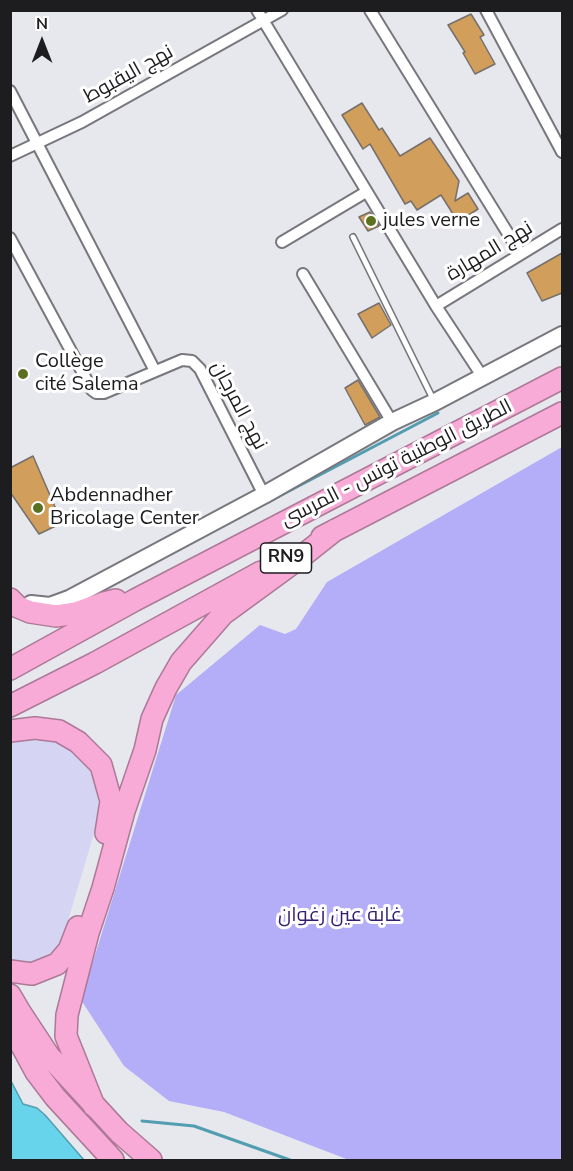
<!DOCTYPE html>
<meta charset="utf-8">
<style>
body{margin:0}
#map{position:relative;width:573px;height:1171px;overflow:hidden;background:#e7e7ee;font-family:"Nunito Sans",sans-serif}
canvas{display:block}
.frame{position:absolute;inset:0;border:12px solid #1d1d20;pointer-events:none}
.north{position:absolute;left:12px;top:12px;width:60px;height:60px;-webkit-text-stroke:4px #fff;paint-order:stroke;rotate:0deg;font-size:16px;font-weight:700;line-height:24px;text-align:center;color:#1d1d20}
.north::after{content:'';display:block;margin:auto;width:21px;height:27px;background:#1d1d20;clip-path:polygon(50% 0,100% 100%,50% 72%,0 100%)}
</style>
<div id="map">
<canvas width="573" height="1171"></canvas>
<div class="frame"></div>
<div class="north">N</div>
</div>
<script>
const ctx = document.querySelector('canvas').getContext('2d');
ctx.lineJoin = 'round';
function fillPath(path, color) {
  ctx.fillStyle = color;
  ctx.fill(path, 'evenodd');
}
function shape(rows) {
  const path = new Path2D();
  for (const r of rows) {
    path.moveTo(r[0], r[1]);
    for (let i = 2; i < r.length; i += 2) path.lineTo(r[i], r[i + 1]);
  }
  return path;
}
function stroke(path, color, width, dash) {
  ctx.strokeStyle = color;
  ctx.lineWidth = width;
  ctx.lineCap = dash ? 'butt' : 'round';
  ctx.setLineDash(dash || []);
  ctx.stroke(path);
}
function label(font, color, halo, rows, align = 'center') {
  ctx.font = font + ' "Nunito Sans",Cairo,sans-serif';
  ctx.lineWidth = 6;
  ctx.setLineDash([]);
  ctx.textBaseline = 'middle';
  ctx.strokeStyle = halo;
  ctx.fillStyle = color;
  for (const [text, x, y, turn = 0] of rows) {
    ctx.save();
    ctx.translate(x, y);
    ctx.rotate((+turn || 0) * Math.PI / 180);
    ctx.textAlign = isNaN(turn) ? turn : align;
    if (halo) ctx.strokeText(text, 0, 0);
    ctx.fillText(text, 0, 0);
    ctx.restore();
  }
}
const green = shape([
 [20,736,61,741,85,761,95,778,98,800,98,820,64,934,57,947,42,961,26,964,11,961,10,739]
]);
const forest = shape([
 [562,447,562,1160,349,1160,224,1112,169,1101,124,1066,81,1000,176,695,260,625,285,634,296,629,327,582]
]);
const water = shape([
 [11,1081,23,1104,37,1108,45,1115,84,1160,11,1160,11,1081]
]);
const stream = shape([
 [270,501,438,413],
 [142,1121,194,1126,290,1160]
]);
const building = shape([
 [471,14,484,35,480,37,495,64,475,74,463,53,465,52,448,25,471,14],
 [362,103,379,130,382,128,400,156,430,138,459,181,455,201,468,193,478,209,458,222,441,195,417,210,411,201,405,204,370,144,363,149,342,115,362,103],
 [370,212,379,226,368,231,359,217,370,212],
 [562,253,562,293,542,301,527,273,562,253],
 [379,303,391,325,372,338,358,314,379,303],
 [358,380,380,417,365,425,345,388,358,380],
 [33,456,62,523,39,534,10,492,10,468,33,456]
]);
const lane = shape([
 [353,237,434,401]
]);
const street = shape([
 [257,10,436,306,482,376],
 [370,10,520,253],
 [486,10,562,152],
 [10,91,155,371],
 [10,156,82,122,282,10],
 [10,238,92,390,96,393,104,393,182,360,192,361,200,369,264,495],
 [282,242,366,192],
 [303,274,392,422],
 [436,306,562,229]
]);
const secondary = shape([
 [31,604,50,606,69,599,264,495,392,422,435,402,562,335]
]);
const highway = shape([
 [322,537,562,413],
 [10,599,18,607,30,612,56,616,76,613,104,603,116,600],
 [10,669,135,600,562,378],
 [10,706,95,663,261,572],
 [10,731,35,728,59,731,78,742,101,765,111,801,106,833],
 [10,971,32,974,57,964,69,950,78,927],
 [10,995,20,1012,49,1056,119,1132,151,1160],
 [10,1024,36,1072,55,1097,113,1160],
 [94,1106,66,1036,67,1015,88,933,103,888,124,811,145,750,152,719,166,688,181,662,223,614,301,557,335,530]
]);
const markers = [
 [371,221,6,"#5b7121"],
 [23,374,6,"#5b7121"],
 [38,508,6,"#5b7121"]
];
const shields = [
 [286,558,51]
];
const shieldNames = [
 ["RN9",286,558]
];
const streetNames = [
 ["نهج اليقبوط",129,75,-29],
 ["نهج المهارة",490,252,-31],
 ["نهج المرجان",238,406,62],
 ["الطريق الوطنية تونس - المرسى",397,464,-27]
];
const poiNames = [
 ["jules verne",383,221],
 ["Collège",35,362],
 ["cité Salema",35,385],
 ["Abdennadher",50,496],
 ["Bricolage Center",50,519]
];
const parkNames = [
 ["غابة عين زغوان",340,916]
];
fillPath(green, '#d6d4f3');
fillPath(forest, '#b4adf7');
fillPath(water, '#68d4ec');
stroke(water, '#529daf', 1.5);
stroke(stream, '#529daf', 3);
fillPath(building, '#d19e5b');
stroke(building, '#75706b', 1.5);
stroke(lane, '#77777d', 8);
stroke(street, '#77777d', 14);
stroke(secondary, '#77777d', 20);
stroke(highway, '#ac7997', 24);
stroke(lane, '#fff', 5);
stroke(street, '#fff', 10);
stroke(secondary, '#fff', 16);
stroke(highway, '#f9abd7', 21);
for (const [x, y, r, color] of markers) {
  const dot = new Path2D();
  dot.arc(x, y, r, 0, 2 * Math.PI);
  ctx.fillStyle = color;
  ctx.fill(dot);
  stroke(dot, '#fff', 2);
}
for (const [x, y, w] of shields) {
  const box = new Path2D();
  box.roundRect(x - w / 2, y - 15, w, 30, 4.5);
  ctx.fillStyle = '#fff';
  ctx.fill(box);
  stroke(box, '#1d1d20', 1.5);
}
label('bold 18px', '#1d1d20', null, shieldNames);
label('20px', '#1d1d20', '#fff', streetNames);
label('20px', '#1d1d20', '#fff', poiNames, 'left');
label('20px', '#331d71', '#fff', parkNames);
</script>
